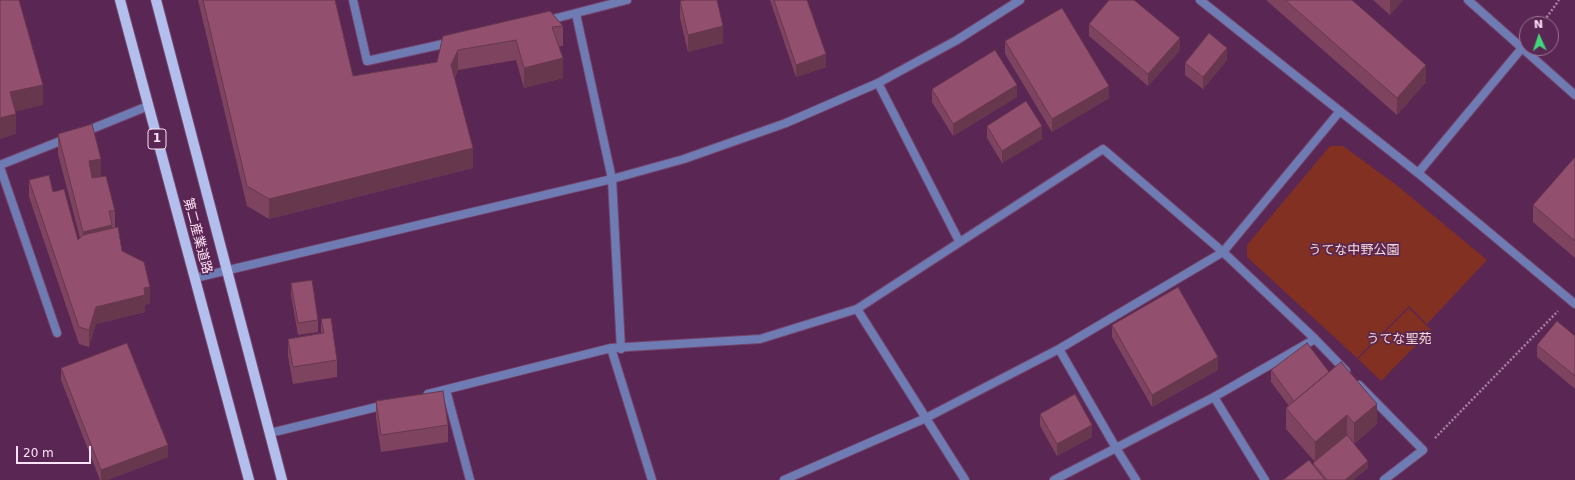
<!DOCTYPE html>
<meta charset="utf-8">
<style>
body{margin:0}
#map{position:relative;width:1575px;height:480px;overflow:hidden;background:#5a2653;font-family:"DejaVu Sans",sans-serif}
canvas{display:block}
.north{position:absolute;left:1519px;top:16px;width:40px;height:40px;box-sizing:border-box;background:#5a2653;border:1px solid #9b7295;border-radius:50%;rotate:357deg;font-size:11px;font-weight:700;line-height:16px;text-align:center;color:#fde3f7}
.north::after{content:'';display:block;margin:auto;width:14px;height:18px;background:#40d77c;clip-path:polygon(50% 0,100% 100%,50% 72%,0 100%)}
.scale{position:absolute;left:16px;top:446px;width:75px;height:18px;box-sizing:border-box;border:2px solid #fde3f7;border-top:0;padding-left:5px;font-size:12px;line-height:14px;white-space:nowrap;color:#fde3f7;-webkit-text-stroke:3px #5a2653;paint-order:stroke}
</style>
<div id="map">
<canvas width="1575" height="480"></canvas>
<div class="north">N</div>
<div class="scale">20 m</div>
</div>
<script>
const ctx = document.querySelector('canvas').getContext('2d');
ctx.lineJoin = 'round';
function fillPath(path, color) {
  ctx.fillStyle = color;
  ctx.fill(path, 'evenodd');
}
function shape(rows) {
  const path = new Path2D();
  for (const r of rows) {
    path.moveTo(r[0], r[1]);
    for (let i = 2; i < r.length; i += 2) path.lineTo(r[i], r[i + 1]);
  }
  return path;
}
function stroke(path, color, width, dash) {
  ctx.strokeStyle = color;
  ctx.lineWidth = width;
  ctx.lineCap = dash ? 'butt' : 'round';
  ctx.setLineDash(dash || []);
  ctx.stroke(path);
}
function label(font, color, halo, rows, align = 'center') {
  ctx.font = font + ' "DejaVu Sans","Noto Sans JP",sans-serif';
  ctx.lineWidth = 3.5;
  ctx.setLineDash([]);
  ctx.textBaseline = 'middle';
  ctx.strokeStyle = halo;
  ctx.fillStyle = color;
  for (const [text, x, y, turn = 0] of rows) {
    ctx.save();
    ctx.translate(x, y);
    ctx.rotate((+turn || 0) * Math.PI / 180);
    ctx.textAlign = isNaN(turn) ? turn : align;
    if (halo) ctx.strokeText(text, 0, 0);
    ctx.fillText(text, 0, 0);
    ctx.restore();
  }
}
const green = shape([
 [1330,146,1343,146,1399,187,1487,260,1427,324,1409,306,1357,358,1247,257,1247,245],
 [1409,308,1431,330,1381,381,1358,359]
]);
const path = shape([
 [1542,24,1559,0],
 [1435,438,1558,311]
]);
const minor = shape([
 [353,0,367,61,452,42],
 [1468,0,1575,95],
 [576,14,612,179,621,349],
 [545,21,627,0],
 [878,83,959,241],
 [84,132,148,106],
 [0,165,68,138],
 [0,167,57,333],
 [1418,173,1522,48],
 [857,309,965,480],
 [611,348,652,480],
 [1059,349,1223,252,1340,111],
 [1359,385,1423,450,1384,480],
 [446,390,470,480],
 [428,394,611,348,760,339,857,309,1103,149,1223,252,1315,339,1346,371],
 [1214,397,1315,339],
 [270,433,385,405],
 [784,480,926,418,1059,349,1116,448,1214,397,1265,480],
 [1054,480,1116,448,1136,480]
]);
const tertiary = shape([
 [1200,0,1418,173,1575,304],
 [195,278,612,179,684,159,786,123,878,83,957,40,1020,0]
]);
const primary = shape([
 [120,0,249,480],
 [156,0,282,480]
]);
const wall = shape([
 [198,0,335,0,353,76,437,62,443,36,563,26,563,46,559,46,563,78,524,88,516,60,458,70,455,78,473,168,269,219,247,206],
 [770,0,807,0,826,67,796,77],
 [1266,0,1352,0,1426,82,1397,115],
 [1373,0,1403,0,1390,15],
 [680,1,723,43,688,52,680,18],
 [1089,24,1180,50,1148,86,1089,36],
 [1005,41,1109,98,1052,132,1005,54],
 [1227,60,1203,89,1185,75,1185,63],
 [932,89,1017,97,953,136,932,102],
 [987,126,1042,139,1002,163,987,138],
 [58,134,101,176,115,211,115,228,122,251,150,303,145,305,145,312,96,324,89,347,79,344,29,197,29,180,53,192,78,240,80,238,58,154],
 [1575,157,1575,258,1533,222,1533,205],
 [291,283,318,320,318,332,298,335,291,295],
 [321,319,337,360,337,377,293,384,288,356,288,339,321,333],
 [1112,325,1218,370,1152,407,1112,337],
 [1575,336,1575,389,1537,357,1537,345],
 [61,368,168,457,107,480,100,480,61,380],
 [1271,370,1329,372,1377,424,1354,444,1368,468,1353,480,1283,480,1313,464,1315,462,1286,429,1286,408,1289,406,1271,382],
 [376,401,448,425,448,442,381,452,376,418],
 [1040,414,1092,437,1057,456,1040,426]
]);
const shadedWall = shape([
 [1390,0,1403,0,1390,15],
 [723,26,723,43,688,52,688,35],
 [1180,38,1180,50,1148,86,1148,74],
 [1227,48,1227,60,1203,89,1203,77],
 [458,50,458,70,451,85,451,65],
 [826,54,826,67,796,77,796,65],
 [563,58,563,78,524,88,524,68],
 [1426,65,1426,82,1397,115,1397,98],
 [43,85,43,105,10,113,10,92],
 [1017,85,1017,97,953,136,953,124],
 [1109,86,1109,98,1052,132,1052,119],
 [16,114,16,134,0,139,0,118],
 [1042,126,1042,139,1002,163,1002,151],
 [473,148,473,168,269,219,269,199],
 [101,159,101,179,89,182,89,161],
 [112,225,112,246,83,252,83,232],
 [150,287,150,303,145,305,145,312,96,324,89,347,89,330,96,307,144,288],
 [1218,357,1218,370,1152,407,1152,395],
 [1377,404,1377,424,1354,444,1354,423],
 [1347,415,1347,436,1315,463,1315,442],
 [1092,425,1092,437,1057,456,1057,444],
 [168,445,168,457,107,480,101,480,101,470],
 [1368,461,1368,468,1353,480,1345,480]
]);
const building = shape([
 [0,0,19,0,43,85,10,92,16,114,0,118,0,0],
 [203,0,335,0,353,76,437,62,443,36,550,11,563,26,552,27,563,58,524,68,516,40,458,50,451,65,473,148,269,199,247,186,203,0],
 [685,0,717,0,723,26,688,35,680,1,685,0],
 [774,0,807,0,826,54,796,65,774,0],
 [1109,0,1134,0,1180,38,1148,74,1089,24,1109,0],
 [1285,0,1352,0,1426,65,1397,98,1285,0],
 [1062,8,1109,86,1052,119,1005,41,1062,8],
 [1209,33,1227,48,1203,77,1185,63,1209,33],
 [995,50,1017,85,953,124,932,89,995,50],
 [1026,101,1042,126,1002,151,987,126,1026,101],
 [92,124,101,159,89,161,92,178,106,176,115,211,109,211,112,225,83,232,58,134,92,124],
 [1575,157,1575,241,1533,205,1575,157],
 [49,175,53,192,64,189,78,240,83,235,118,227,122,251,144,262,150,287,144,288,145,295,96,307,89,330,79,327,29,180,49,175],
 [312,280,318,320,298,323,291,283,312,280],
 [1178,287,1218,357,1152,395,1112,325,1178,287],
 [331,318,337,360,293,367,288,339,324,333,321,319,331,318],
 [1557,321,1575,336,1575,376,1537,345,1557,321],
 [127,343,168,445,101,470,61,368,127,343],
 [1307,343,1329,372,1294,401,1271,370,1307,343],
 [1341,362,1377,404,1354,423,1347,415,1315,442,1286,408,1341,362],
 [443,391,448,425,381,435,376,401,443,391],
 [1075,394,1092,425,1057,444,1040,414,1075,394],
 [1347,435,1368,461,1345,480,1327,480,1313,463,1347,435],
 [1309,460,1325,480,1283,480,1309,460]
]);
const shields = [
 [157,139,18]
];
const shieldNames = [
 ["1",157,139]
];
const streetNames = [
 ["第二産業道路",197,236,75]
];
const parkNames = [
 ["うてな中野公園",1354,251],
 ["うてな聖苑",1399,340]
];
fillPath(green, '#813021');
stroke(minor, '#74446d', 10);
stroke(tertiary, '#74446d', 10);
stroke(primary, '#74446d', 12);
stroke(path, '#a780a1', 2.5, [2, 2]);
stroke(minor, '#6e7cb3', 8);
stroke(tertiary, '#6e7cb3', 8);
stroke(primary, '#b2beeb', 10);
fillPath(wall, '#7e445f');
fillPath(shadedWall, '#67374d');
fillPath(building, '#934f6e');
stroke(building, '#67374d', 1);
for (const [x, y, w] of shields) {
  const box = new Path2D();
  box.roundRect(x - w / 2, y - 10, w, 20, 3);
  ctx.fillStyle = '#5a2653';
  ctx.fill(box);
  stroke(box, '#fde3f7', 1);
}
label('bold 12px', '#fde3f7', null, shieldNames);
label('13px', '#fde3f7', '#5a2653', streetNames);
label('13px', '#f7dbd5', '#5a2653', parkNames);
</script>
